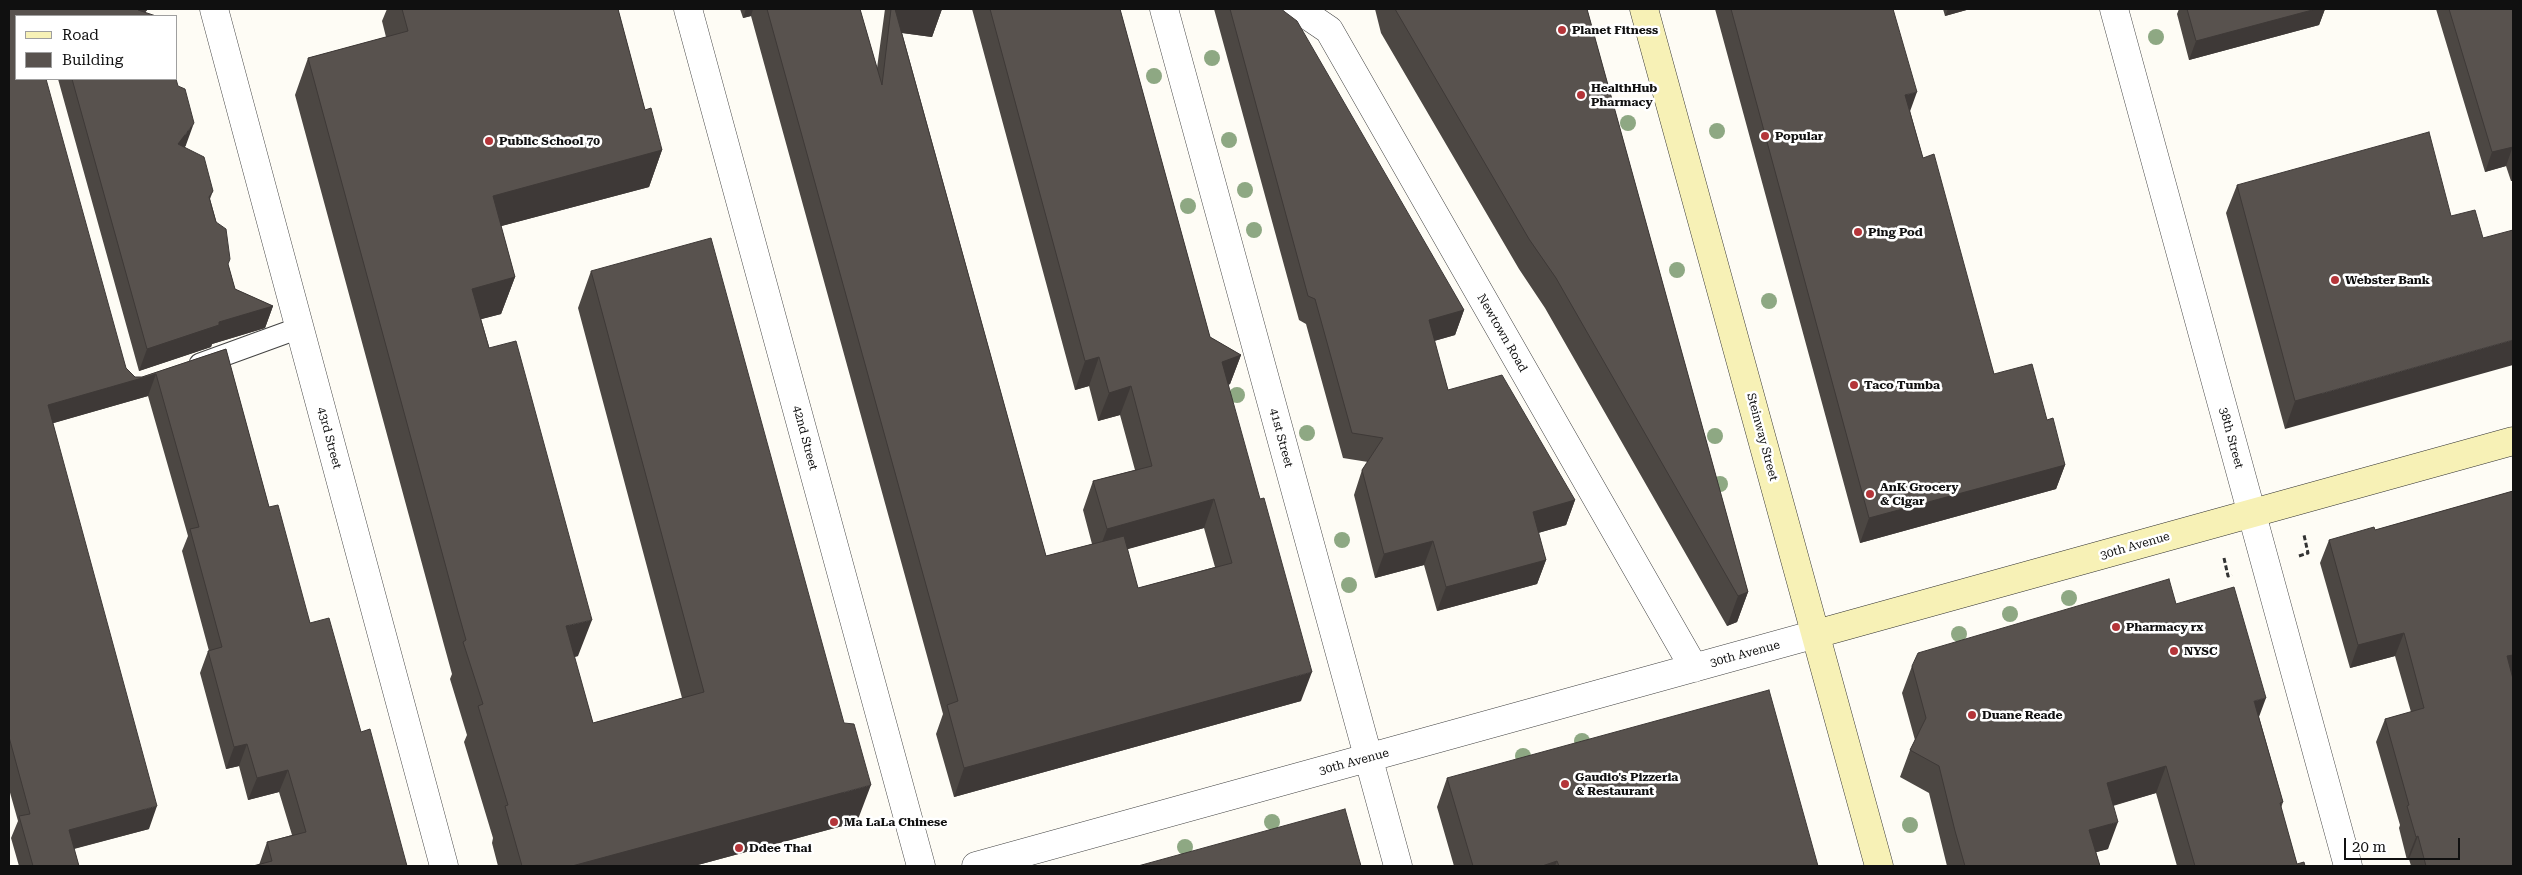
<!DOCTYPE html>
<style>
body{margin:0}
#map{position:relative;width:2522px;height:875px;overflow:hidden;background:#fefcf5;font-family:"Roboto Serif",serif}
canvas{display:block}
.frame{position:absolute;inset:0;border:10px solid #101010;pointer-events:none}
.legend{position:absolute;left:15px;top:15px;width:162px;height:65px;box-sizing:border-box;background:#fff;border:1px solid #9f9f9f;margin:0;padding:6px 9px;list-style:none;font-size:15px;color:#101010}
.legend li{display:flex;align-items:center;gap:10px;height:25px}
.legend b{width:25px;border:1px solid #9f9f9f}
.scale{position:absolute;left:2344px;top:838px;width:116px;height:22px;box-sizing:border-box;border:2px solid #101010;border-top:0;padding-left:6px;font-size:15px;line-height:18px;white-space:nowrap;color:#101010;-webkit-text-stroke:4px #fff;paint-order:stroke}
</style>
<div id="map">
<canvas width="2522" height="875"></canvas>
<div class="frame"></div>
<ul class="legend">
<li><b style="height:6px;background:#f7f1b6"></b>Road</li>
<li><b style="height:14px;background:#58524e"></b>Building</li>
</ul>
<div class="scale">20 m</div>
</div>
<script>
const ctx = document.querySelector('canvas').getContext('2d');
ctx.lineJoin = 'round';
function shape(rows) {
  const path = new Path2D();
  for (const r of rows) {
    path.moveTo(r[0], r[1]);
    for (let i = 2; i < r.length; i += 2) path.lineTo(r[i], r[i + 1]);
  }
  return path;
}
function stroke(path, color, width, dash) {
  ctx.strokeStyle = color;
  ctx.lineWidth = width;
  ctx.lineCap = dash ? 'butt' : 'round';
  ctx.setLineDash(dash || []);
  ctx.stroke(path);
}
function fillPath(path, color) {
  ctx.fillStyle = color;
  ctx.fill(path, 'evenodd');
}
function label(font, color, halo, rows, align = 'center') {
  ctx.font = font + ' "Roboto Serif",serif';
  ctx.lineWidth = 5;
  ctx.setLineDash([]);
  ctx.textBaseline = 'middle';
  ctx.strokeStyle = halo;
  ctx.fillStyle = color;
  for (const [text, x, y, turn = 0] of rows) {
    ctx.save();
    ctx.translate(x, y);
    ctx.rotate((+turn || 0) * Math.PI / 180);
    ctx.textAlign = isNaN(turn) ? turn : align;
    if (halo) ctx.strokeText(text, 0, 0);
    ctx.fillText(text, 0, 0);
    ctx.restore();
  }
}
const path = shape([
 [2299,556,2308,553,2304,535],
 [2224,558,2228,576,2232,575]
]);
const lane = shape([
 [200,364,299,328]
]);
const street = shape([
 [214,9,444,866],
 [688,9,921,866],
 [1164,9,1398,866],
 [1298,9,1329,30,1694,668],
 [2114,9,2348,866],
 [976,866,1816,634]
]);
const secondary = shape([
 [1644,9,1879,866],
 [1816,634,2513,441]
]);
const trees = [
 [2156,37],
 [1212,58],
 [1154,76],
 [1628,123],
 [1717,131],
 [1229,140],
 [1245,190],
 [1188,206],
 [1254,230],
 [1677,270],
 [1769,301],
 [1237,395],
 [1307,433],
 [1715,436],
 [1720,484],
 [1342,540],
 [1349,585],
 [2069,598],
 [2010,614],
 [1959,634],
 [1582,741],
 [1523,756],
 [1272,822],
 [1910,825],
 [1185,847]
];
const wall = shape([
 [9,9,148,9,145,12,16,16,126,368,135,377,142,377,226,349,269,507,310,623,361,732,407,866,259,865,267,842,292,835,279,792,248,800,239,766,226,769,200,673,208,651,209,651,182,551,188,536,148,396,53,423,149,829,74,849,79,866,19,866,11,838,18,821,9,789],
 [387,9,618,9,645,110,662,150,649,187,501,226,515,277,501,314,481,319,578,656,574,657,593,723,682,698,578,308,591,271,857,822,694,866,498,866,492,843,493,838,464,742,467,735,450,679,452,674,444,645,295,95,308,58,386,37,382,21],
 [740,9,860,9,877,68,885,9,942,9,932,37,902,33,1046,556,1092,544,1083,510,1093,481,1135,470,1120,415,1098,421,1089,386,1075,390,972,9,1120,9,1210,337,1241,355,1230,384,1228,385,1301,701,954,797,936,734,943,714,751,16,743,18],
 [1204,528,1215,567,1138,588,1127,549],
 [1214,9,1281,9,1464,310,1455,335,1434,341,1448,390,1575,500,1566,525,1538,533,1546,560,1537,584,1437,611,1424,565,1375,578,1354,495,1362,470,1368,462,1343,458,1306,324,1299,320],
 [1375,9,1587,9,1748,592,1737,622,1727,626,1545,308,1519,269,1381,33],
 [1715,9,1893,9,1910,111,1923,158,1994,374,2047,420,2065,465,2056,489,1860,543],
 [1943,9,1970,9,1945,16],
 [2179,9,2325,9,2319,25,2189,60,2177,14],
 [2436,9,2513,9,2513,181,2511,181,2506,166,2485,172],
 [58,79,176,79,186,145,185,147,213,191,210,199,235,289,273,306,265,328,212,344,211,347,139,371],
 [2237,185,2451,216,2483,238,2285,429,2226,213],
 [2513,491,2513,675,2512,676,2513,866,2411,866,2409,859,2407,860,2399,828,2400,825,2376,742,2385,719,2411,712,2395,656,2350,668,2320,563,2329,540,2375,530],
 [2176,604,2259,717,2283,802,2281,808,2297,864,2305,866,2177,866,2156,793,2113,806,2108,849,2096,852,2100,866,1947,866,1929,793,1900,777,1910,750,1915,740,1902,693,1912,666],
 [1447,778,1818,866,1454,866,1437,807]
]);
const shadedWall = shape([
 [139,9,148,9,142,16,136,16],
 [746,9,753,9,751,16,743,18],
 [891,9,942,9,932,37,888,31],
 [1948,9,1970,9,1945,16],
 [2316,9,2325,9,2319,25,2189,60,2196,41],
 [1917,92,1908,117,1905,95],
 [194,123,186,145,170,166,178,144],
 [2513,146,2506,166,2485,172,2492,152],
 [662,150,649,187,479,232,493,196],
 [515,277,501,314,459,325,472,289],
 [273,306,265,328,212,344,211,347,139,371,147,349,219,322],
 [1464,310,1455,335,1420,345,1429,320],
 [2513,340,2513,365,2285,429,2295,401],
 [1241,355,1230,384,1212,391,1222,362],
 [1099,357,1089,386,1075,390,1085,361],
 [156,374,148,396,40,427,48,405],
 [1131,386,1120,415,1098,421,1109,393],
 [2065,465,2056,489,1860,543,1869,518],
 [1214,499,1204,528,1096,558,1107,529],
 [1575,500,1566,525,1524,537,1533,512],
 [1433,541,1424,565,1375,578,1384,554],
 [1546,560,1537,584,1437,611,1446,587],
 [1748,592,1737,622,1727,626,1738,596],
 [592,620,578,656,552,663,566,626],
 [2404,633,2395,656,2350,668,2358,645],
 [2513,655,2513,675,2499,679,2507,656],
 [1312,672,1301,701,954,797,964,768],
 [2266,698,2256,725,2254,701],
 [247,744,239,766,226,769,234,747],
 [2166,766,2156,793,2097,810,2107,783],
 [288,770,279,792,248,800,257,778],
 [871,785,857,822,694,866,572,866],
 [157,806,149,829,61,852,69,830],
 [2118,822,2108,849,2079,857,2089,830],
 [2418,836,2409,859,2407,860,2416,837],
 [1557,861,1555,866,1542,866]
]);
const building = shape([
 [9,9,139,9,138,10,156,16,16,16,16,79,46,79,126,368,135,377,142,377,226,349,269,507,278,505,310,623,329,618,361,732,370,729,407,866,253,866,272,861,267,842,306,832,288,770,257,778,247,744,234,747,208,651,222,647,190,529,199,527,156,374,48,405,157,806,69,830,79,866,33,866,19,816,30,814,9,737,9,9],
 [402,9,618,9,645,110,651,108,662,150,493,196,515,277,472,289,489,348,516,341,592,620,566,626,593,723,704,692,591,271,711,238,844,723,854,724,871,785,572,866,522,866,505,806,508,805,478,706,483,704,463,642,466,640,457,608,308,58,408,31,402,9],
 [767,9,860,9,882,85,891,9,895,9,1046,556,1124,536,1138,588,1232,563,1214,499,1107,529,1093,481,1152,466,1131,386,1109,393,1099,357,1085,361,990,9,1120,9,1210,337,1241,355,1222,362,1260,499,1264,498,1312,672,964,768,947,705,958,701,767,9],
 [1230,9,1281,9,1297,21,1464,310,1429,320,1448,390,1502,375,1575,500,1533,512,1546,560,1446,587,1433,541,1384,554,1362,470,1383,438,1352,433,1315,299,1308,296,1230,9],
 [1395,9,1587,9,1748,592,1738,596,1556,278,1529,239,1395,9],
 [1731,9,1893,9,1917,92,1905,95,1923,158,1934,154,1994,374,2032,364,2047,420,2053,418,2065,465,1869,518,1731,9],
 [2187,9,2316,9,2196,41,2187,9],
 [2449,9,2513,9,2513,147,2492,152,2449,9],
 [72,79,176,79,178,86,185,89,194,123,178,144,204,157,213,191,209,197,216,222,226,229,230,259,228,264,235,289,273,306,219,322,219,325,147,349,72,79],
 [2429,132,2451,216,2475,210,2483,238,2513,230,2513,340,2295,401,2237,185,2429,132],
 [2513,491,2513,655,2507,656,2513,679,2513,866,2426,866,2418,836,2416,837,2407,806,2409,805,2385,719,2424,708,2404,633,2358,645,2329,540,2374,527,2375,530,2513,491],
 [2169,579,2176,604,2234,587,2266,698,2254,701,2283,802,2280,803,2297,864,2304,862,2305,866,2195,866,2166,766,2107,783,2118,822,2089,830,2100,866,1965,866,1955,831,1939,766,1910,750,1926,718,1912,666,1918,653,2169,579],
 [1769,690,1818,866,1559,866,1557,861,1542,866,1473,866,1447,778,1769,690],
 [1345,809,1361,866,1138,866,1345,809]
]);
const markers = [
 [1562,30,5,"#b43539"],
 [1581,95,5,"#b43539"],
 [1765,136,5,"#b43539"],
 [489,141,5,"#b43539"],
 [1858,232,5,"#b43539"],
 [2335,280,5,"#b43539"],
 [1854,385,5,"#b43539"],
 [1870,494,5,"#b43539"],
 [2116,627,5,"#b43539"],
 [2174,651,5,"#b43539"],
 [1972,715,5,"#b43539"],
 [1565,784,5,"#b43539"],
 [834,822,5,"#b43539"],
 [739,848,5,"#b43539"]
];
const poiNames = [
 ["Planet Fitness",1572,30],
 ["HealthHub",1591,88],
 ["Pharmacy",1591,102],
 ["Popular",1775,136],
 ["Public School 70",499,141],
 ["Ping Pod",1868,232],
 ["Webster Bank",2345,280],
 ["Taco Tumba",1864,385],
 ["AnK Grocery",1880,487],
 ["& Cigar",1880,501],
 ["Pharmacy rx",2126,627],
 ["NYSC",2184,651],
 ["Duane Reade",1982,715],
 ["Gaudio's Pizzeria",1575,777],
 ["& Restaurant",1575,791],
 ["Ma LaLa Chinese",844,822],
 ["Ddee Thai",749,848]
];
const streetNames = [
 ["Newtown Road",1502,333,60],
 ["Steinway Street",1762,437,75],
 ["43rd Street",329,438,75],
 ["42nd Street",805,438,75],
 ["41st Street",1281,438,75],
 ["38th Street",2231,438,75],
 ["30th Avenue",2135,546,-16],
 ["30th Avenue",1745,654,-15],
 ["30th Avenue",1354,762,-15]
];
stroke(lane, '#434343', 23);
stroke(street, '#434343', 29);
stroke(secondary, '#323232', 29);
stroke(path, '#323232', 3, [5, 2.5]);
stroke(lane, '#fff', 21);
stroke(street, '#fff', 28);
stroke(secondary, '#f7f1b6', 28);
ctx.fillStyle = '#8ea883';
for (const [x, y] of trees) {
  ctx.beginPath();
  ctx.arc(x, y, 8, 0, 2 * Math.PI);
  ctx.fill();
}
fillPath(wall, '#4c4743');
fillPath(shadedWall, '#3e3937');
fillPath(building, '#58524e');
stroke(building, '#3e3937', 1);
for (const [x, y, r, color] of markers) {
  const dot = new Path2D();
  dot.arc(x, y, r, 0, 2 * Math.PI);
  ctx.fillStyle = color;
  ctx.fill(dot);
  stroke(dot, '#fff', 2);
}
label('bold 12px', '#101010', '#fff', poiNames, 'left');
label('12px', '#101010', '#fff', streetNames);
</script>
